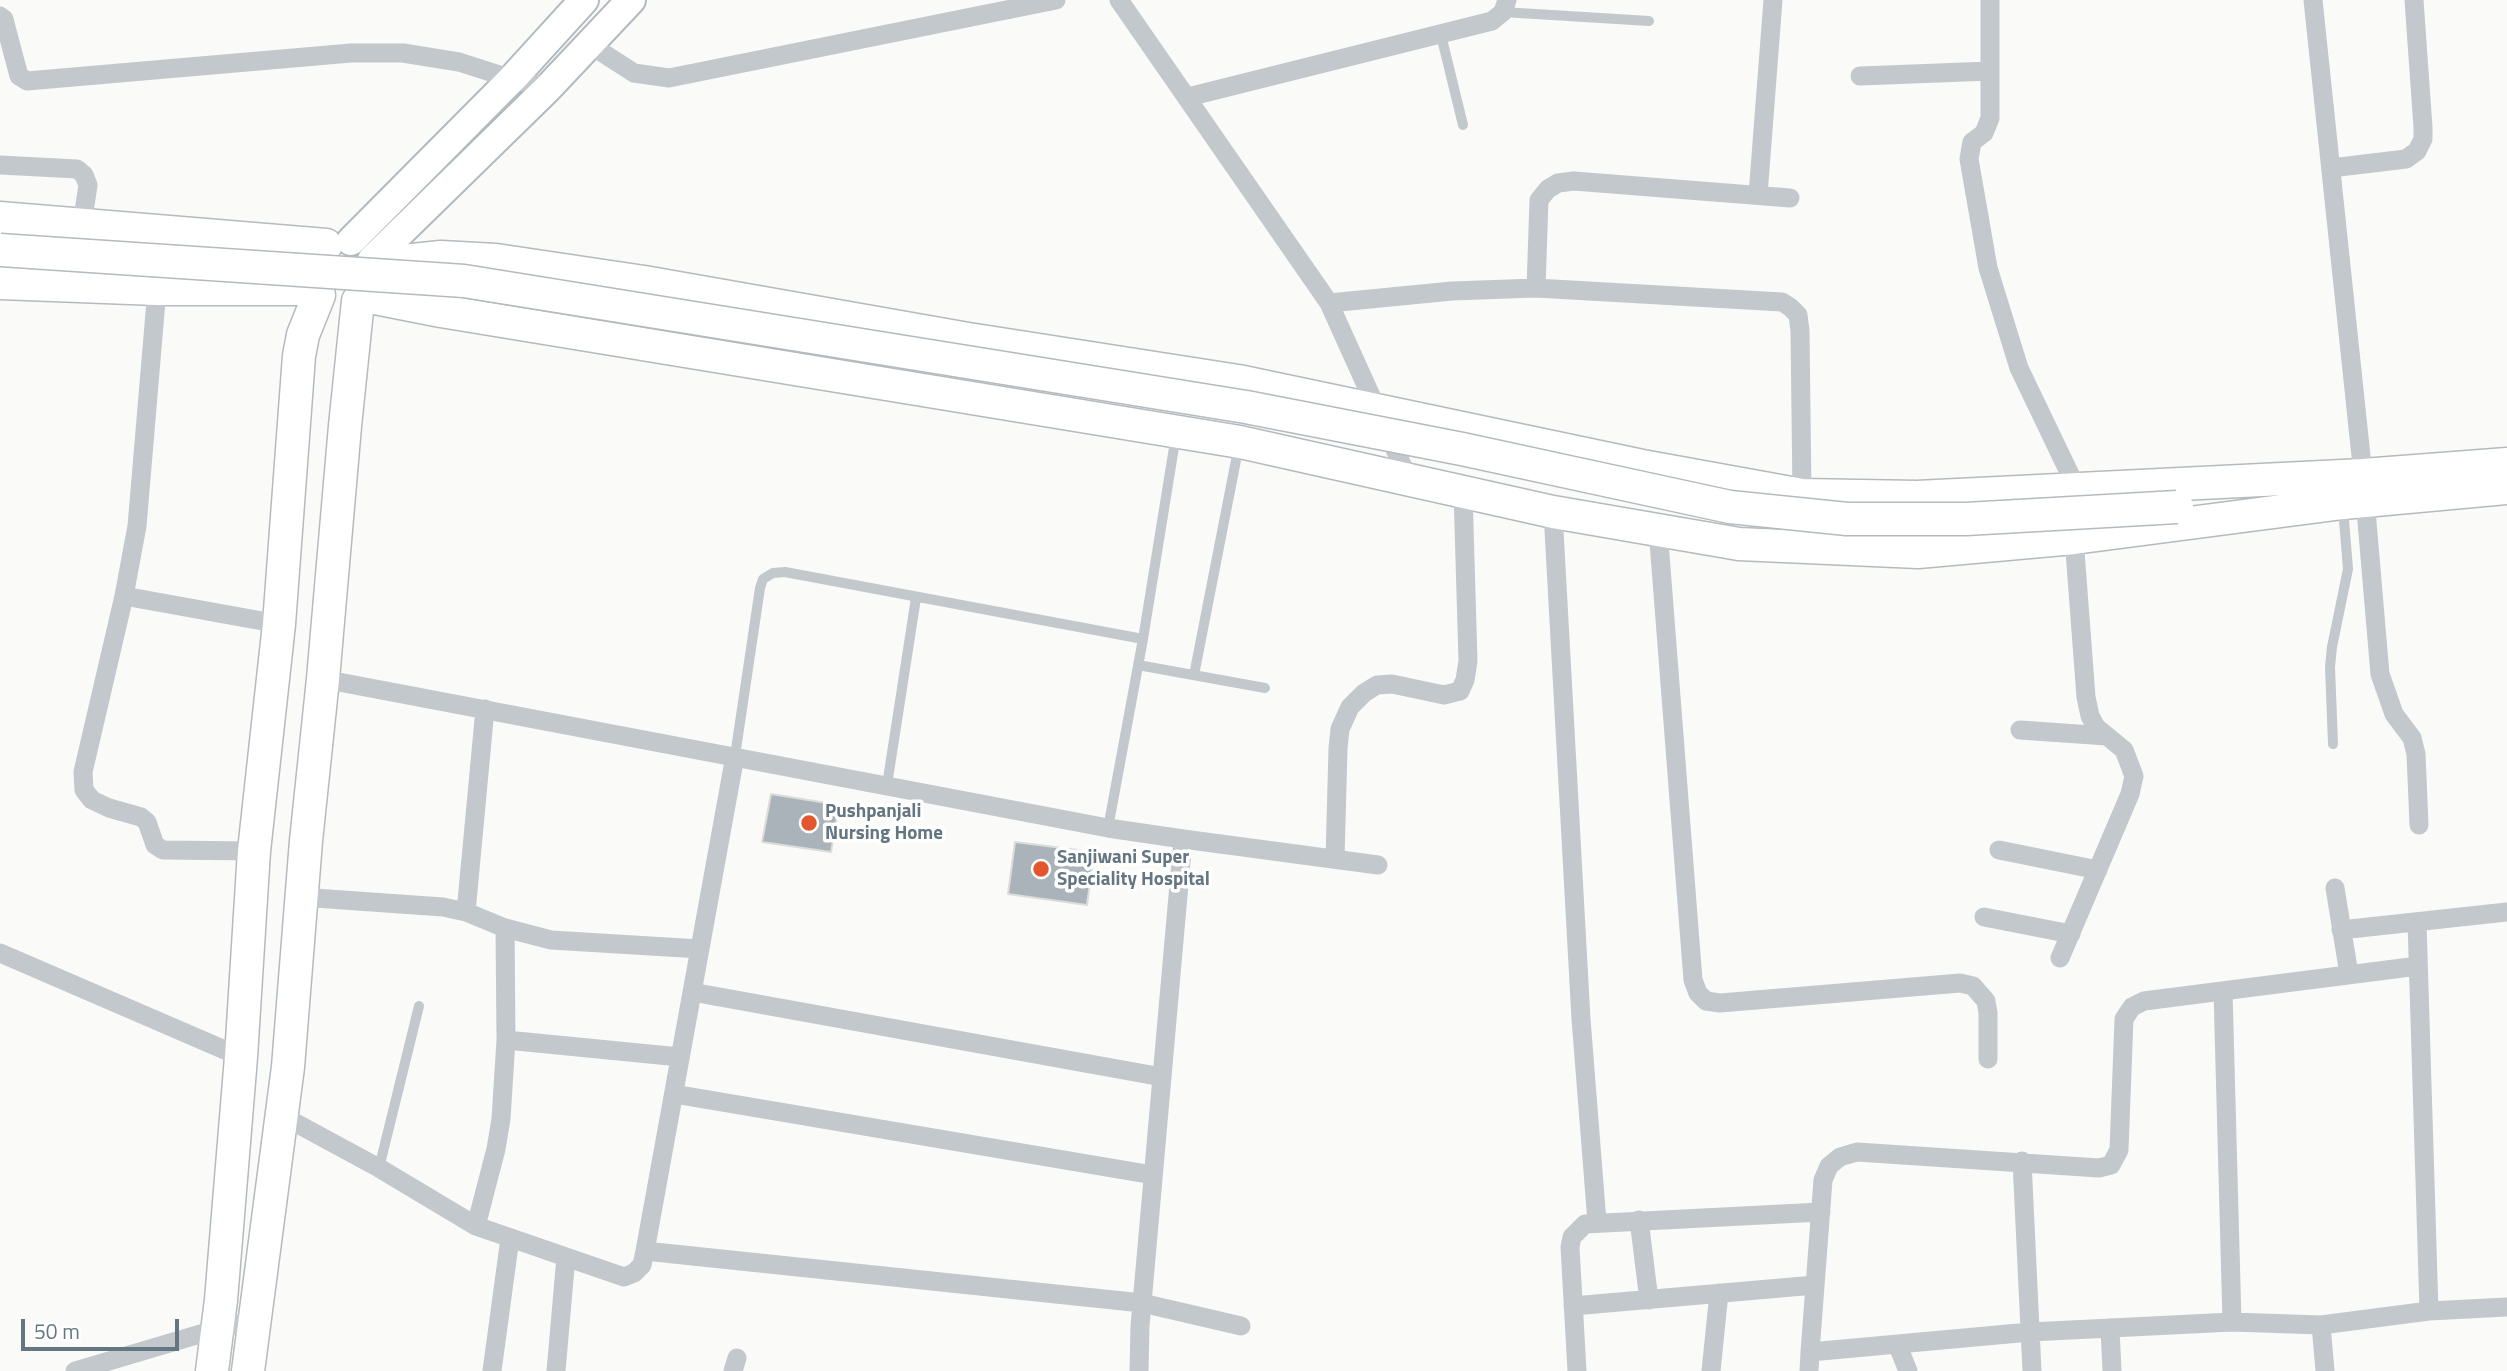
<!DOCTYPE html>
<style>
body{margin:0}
#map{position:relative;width:2507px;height:1371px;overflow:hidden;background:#fafaf8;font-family:"Titillium Web",sans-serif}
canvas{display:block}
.scale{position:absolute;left:21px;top:1319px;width:158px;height:32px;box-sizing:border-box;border:4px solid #657683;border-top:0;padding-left:9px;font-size:21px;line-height:24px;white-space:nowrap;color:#657683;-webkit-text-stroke:5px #fff;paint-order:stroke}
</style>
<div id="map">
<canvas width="2507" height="1371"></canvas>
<div class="scale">50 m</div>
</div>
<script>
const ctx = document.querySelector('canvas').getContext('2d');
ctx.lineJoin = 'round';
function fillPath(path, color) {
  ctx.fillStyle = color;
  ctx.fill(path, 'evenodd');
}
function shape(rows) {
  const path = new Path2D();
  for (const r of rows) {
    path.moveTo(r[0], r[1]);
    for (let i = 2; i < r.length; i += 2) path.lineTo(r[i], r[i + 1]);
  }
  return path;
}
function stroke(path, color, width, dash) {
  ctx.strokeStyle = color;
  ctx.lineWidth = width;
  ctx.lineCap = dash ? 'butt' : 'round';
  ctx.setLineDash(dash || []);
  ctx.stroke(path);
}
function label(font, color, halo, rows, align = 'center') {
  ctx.font = font + ' "Titillium Web",sans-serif';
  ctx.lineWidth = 7;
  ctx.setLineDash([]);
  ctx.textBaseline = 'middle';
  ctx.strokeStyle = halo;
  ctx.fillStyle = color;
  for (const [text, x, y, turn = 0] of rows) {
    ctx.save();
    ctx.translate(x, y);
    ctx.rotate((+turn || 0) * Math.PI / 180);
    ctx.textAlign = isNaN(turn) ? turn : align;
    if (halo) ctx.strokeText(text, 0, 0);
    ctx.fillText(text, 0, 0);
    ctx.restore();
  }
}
const building = shape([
 [771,794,839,805,831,852,762,842,771,794],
 [1015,842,1094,852,1087,905,1008,894,1015,842]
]);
const service = shape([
 [1503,12,1649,21],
 [1441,35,1463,125],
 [1138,665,1265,688],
 [1194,675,1239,445],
 [2333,744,2330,667,2332,647,2348,569,2343,508],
 [735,756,760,588,763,579,773,573,785,572,1143,639],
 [887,785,916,598],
 [1108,828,1143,639,1176,435],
 [379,1168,419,1006]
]);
const minor = shape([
 [1119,0,1329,303,1408,478],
 [1990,0,1990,118,1984,133,1972,142,1969,159,1988,268,2019,368,2077,489],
 [2313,0,2363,475,2380,674,2394,714,2412,738,2416,754,2419,825],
 [0,16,4,19,7,31,19,76,27,81,351,53,403,53,459,62,512,79,548,88],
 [589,44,634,73,669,78,1056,0],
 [1860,76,1990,71],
 [1188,97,1492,21,1503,12,1507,0],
 [0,165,77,169,84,175,88,185,82,225],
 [2331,168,2406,159,2417,151,2423,139,2423,127,2414,0],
 [1758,195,1773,0],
 [1536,288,1539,200,1548,189,1558,183,1574,181,1790,198],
 [157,289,137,526,124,596,83,772,84,790,92,800,109,808,141,817,147,822,155,845,163,850,254,851],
 [1329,303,1452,291,1536,288,1782,302,1790,307,1798,315,1800,331,1802,495],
 [1553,512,1581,1019,1597,1222],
 [1658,529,1693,980,1698,993,1706,1001,1720,1003,1960,983,1973,986,1986,1001,1988,1013,1988,1059],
 [124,596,279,624],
 [323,679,1108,828,1183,839,1140,1326,1139,1371],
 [2020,730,2107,736],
 [735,756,645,1251,1142,1303,1241,1326],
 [1183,839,1378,865],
 [1999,850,2098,870],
 [1335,859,1338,748,1340,729,1350,707,1364,693,1377,685,1392,684,1444,695,1460,691,1465,680,1468,661,1463,492],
 [2335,888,2349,974],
 [300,897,443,907,466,912,505,928,551,940,700,949],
 [466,912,485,709],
 [1984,917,2071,934],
 [2417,922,2429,1311],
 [2341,930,2507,912],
 [0,953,241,1057],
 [2060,958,2130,794,2134,776,2124,750,2096,727,2090,716,2086,697,2074,538],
 [2223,991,2232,1322],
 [692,992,1162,1077],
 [506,1040,680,1057],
 [674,1094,1153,1175],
 [281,1115,379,1168,476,1226,624,1277,634,1273,642,1265,645,1251],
 [2022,1161,2032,1371],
 [1639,1220,1649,1300],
 [476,1226,496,1149,501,1119,506,1040,505,928],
 [1573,1306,1815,1285],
 [2321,1325,2325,1371],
 [2110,1328,2112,1371],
 [1898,1346,1908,1371],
 [1810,1352,1823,1180,1829,1166,1840,1157,1857,1152,2099,1168,2111,1165,2119,1150,2124,1019,2132,1007,2144,1001,2418,966],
 [75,1371,217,1329,254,1321],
 [492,1371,510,1238],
 [556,1371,566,1257],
 [733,1371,737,1358],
 [1577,1371,1570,1247,1572,1237,1585,1224,1821,1212],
 [1711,1371,1719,1293],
 [1809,1371,1810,1352,2030,1332,2232,1322,2321,1325,2429,1311,2507,1307]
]);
const secondary = shape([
 [351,241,512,79,584,0],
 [372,260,548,88,631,0]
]);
const primary = shape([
 [0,218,326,245],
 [374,264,441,257,496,260,644,282,968,339,1238,381,1642,466,1802,495,1917,497,2363,475,2507,464],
 [0,283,157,289,314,289],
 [365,296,441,311,1240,442,1553,512,1739,544,1918,552,2074,538,2343,503,2507,488],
 [212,1371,221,1300,241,1057,254,851,279,624,299,356,303,335,319,295],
 [248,1371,288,1067,306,841,323,679,345,426,358,301]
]);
const primaryBridge = shape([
 [0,250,464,281,1246,407,1462,449,1730,507,1847,519,1966,519,2177,507]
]);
const markers = [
 [809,823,9,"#e4572e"],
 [1041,869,9,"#e4572e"]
];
const poiNames = [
 ["Pushpanjali",825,812],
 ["Nursing Home",825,834],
 ["Sanjiwani Super",1057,858],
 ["Speciality Hospital",1057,880]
];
fillPath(building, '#aab3b9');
stroke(building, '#dcdcda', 2);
stroke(secondary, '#b3babf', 32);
stroke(primary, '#b5babe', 35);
stroke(service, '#c3c8cc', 10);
stroke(minor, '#c3c8cc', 19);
stroke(secondary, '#fff', 28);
stroke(primary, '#fff', 32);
stroke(primaryBridge, '#b5babe', 35, []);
stroke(primaryBridge, '#fff', 32);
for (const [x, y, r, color] of markers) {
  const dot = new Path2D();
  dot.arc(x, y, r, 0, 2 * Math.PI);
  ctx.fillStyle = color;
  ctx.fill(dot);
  stroke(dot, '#fff', 2.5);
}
label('bold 19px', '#657683', '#fff', poiNames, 'left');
</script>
